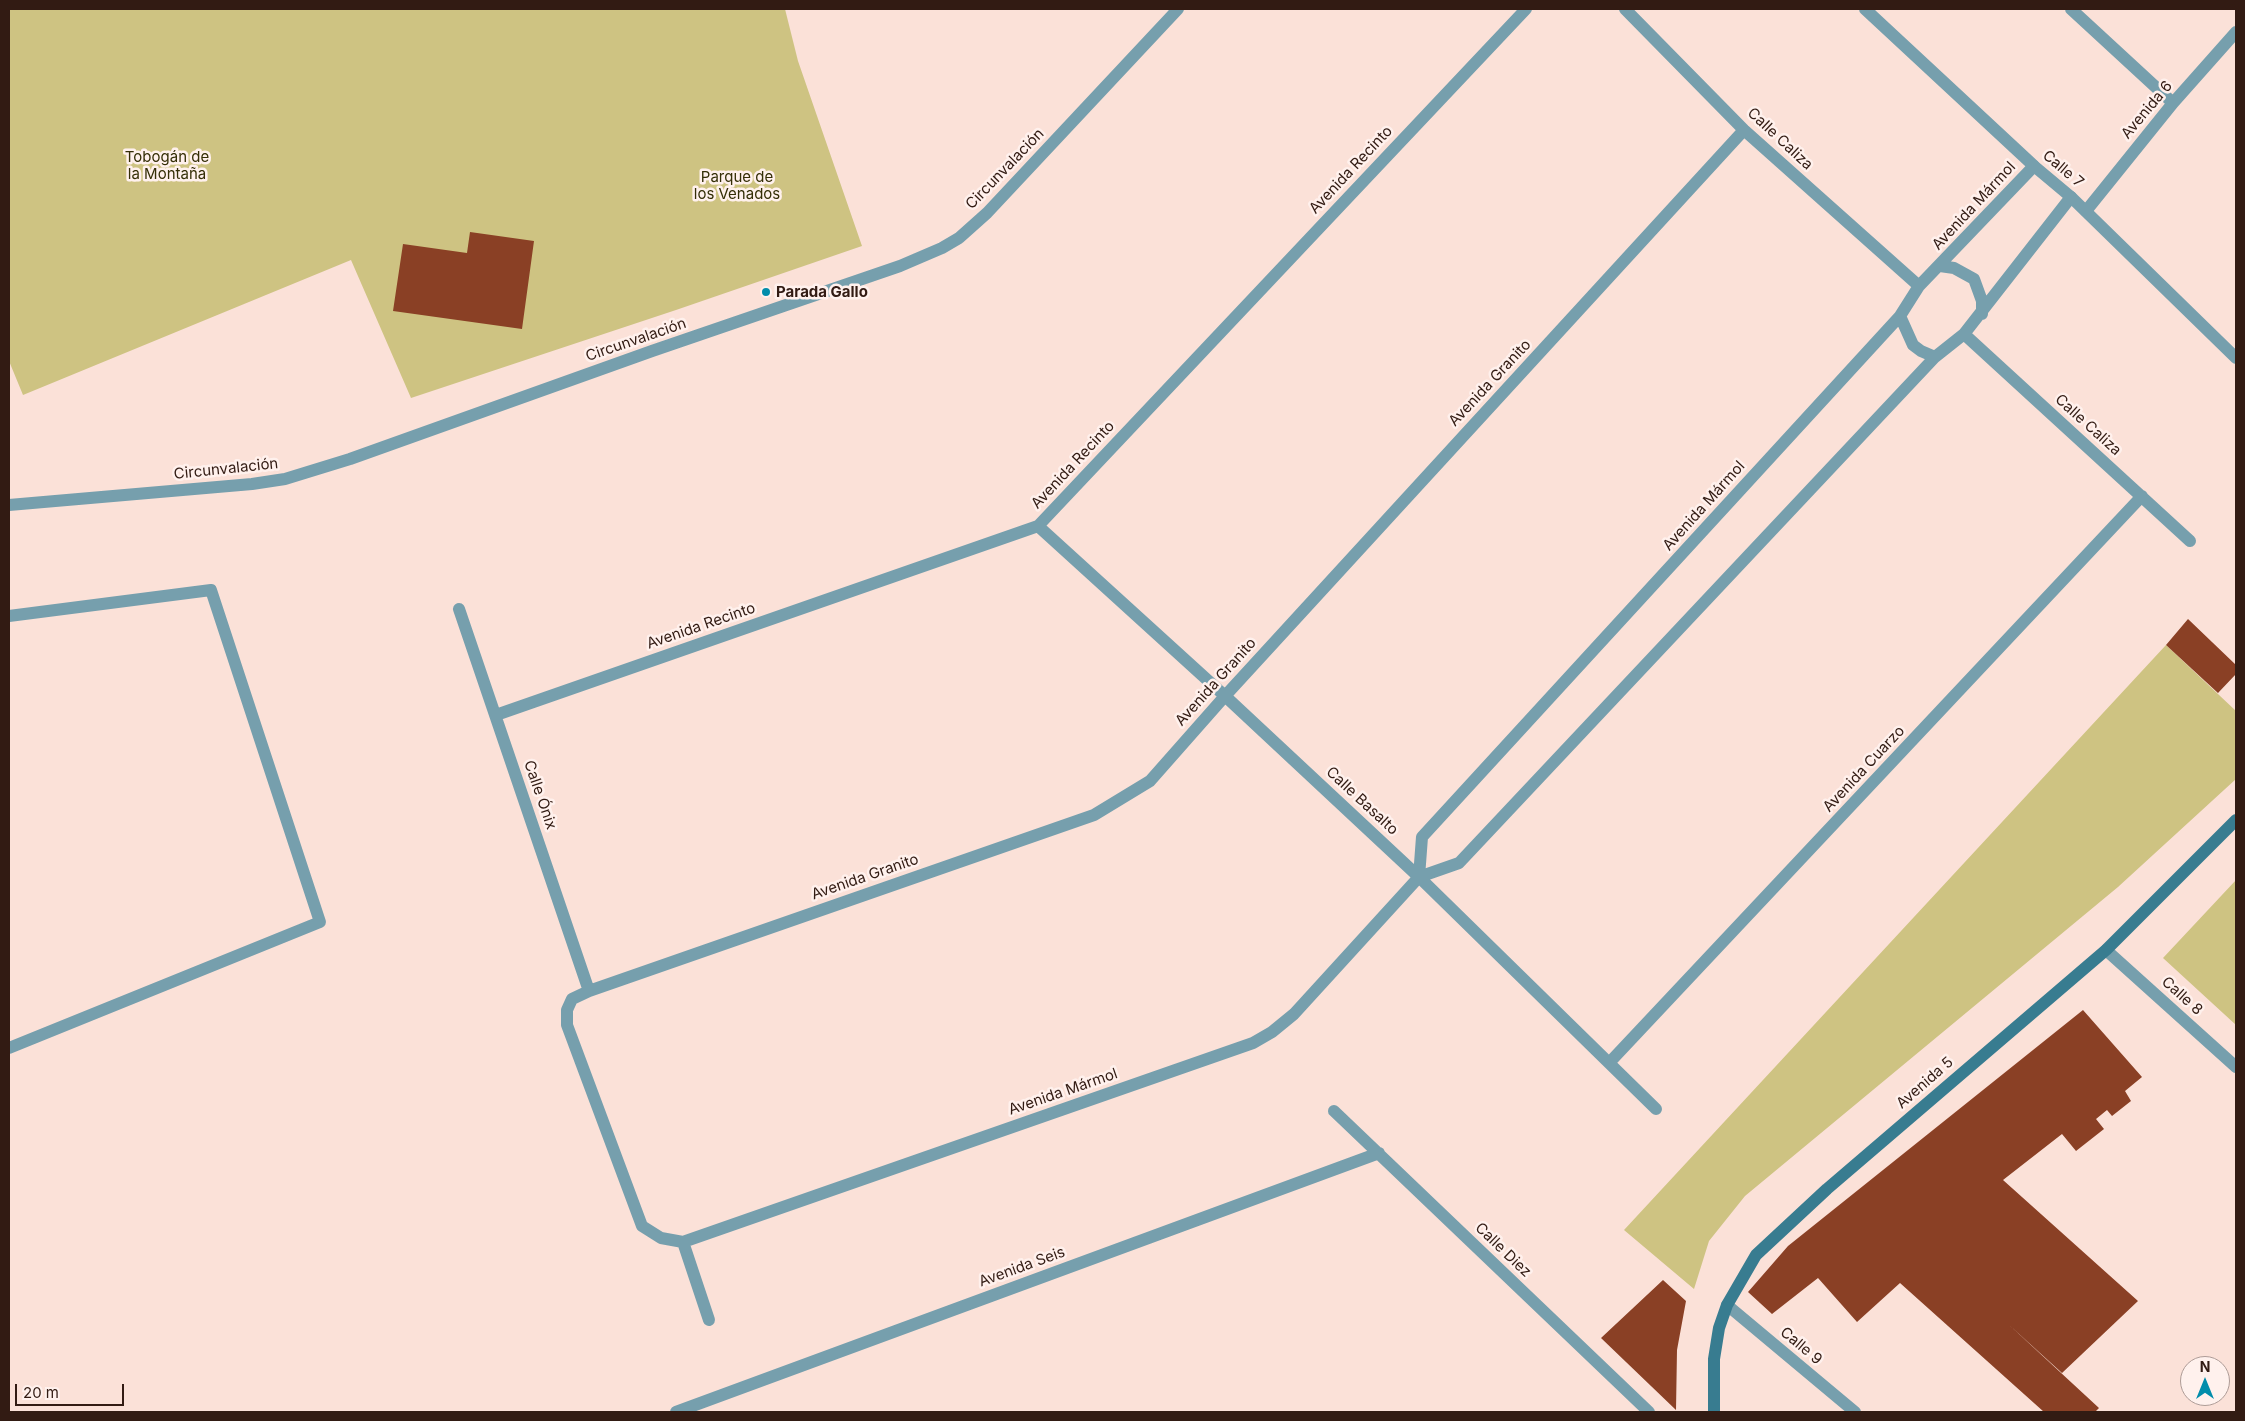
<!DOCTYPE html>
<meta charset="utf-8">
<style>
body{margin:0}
#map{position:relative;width:2245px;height:1421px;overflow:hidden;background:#fbe1d8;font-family:Inter,sans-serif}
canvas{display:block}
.frame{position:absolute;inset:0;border:10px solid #321b13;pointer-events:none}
.north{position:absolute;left:2180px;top:1356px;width:50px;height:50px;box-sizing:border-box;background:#fff1ed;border:1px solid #ad9b96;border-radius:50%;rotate:0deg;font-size:14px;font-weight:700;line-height:20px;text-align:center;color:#321b13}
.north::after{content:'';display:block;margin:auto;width:18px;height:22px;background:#028dab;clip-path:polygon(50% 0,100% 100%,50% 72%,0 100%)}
.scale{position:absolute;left:15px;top:1384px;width:109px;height:22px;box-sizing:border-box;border:2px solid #321b13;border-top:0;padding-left:6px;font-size:15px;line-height:18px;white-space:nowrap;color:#321b13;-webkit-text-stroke:4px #fff1ed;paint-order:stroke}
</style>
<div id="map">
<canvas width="2245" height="1421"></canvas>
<div class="frame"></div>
<div class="north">N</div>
<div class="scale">20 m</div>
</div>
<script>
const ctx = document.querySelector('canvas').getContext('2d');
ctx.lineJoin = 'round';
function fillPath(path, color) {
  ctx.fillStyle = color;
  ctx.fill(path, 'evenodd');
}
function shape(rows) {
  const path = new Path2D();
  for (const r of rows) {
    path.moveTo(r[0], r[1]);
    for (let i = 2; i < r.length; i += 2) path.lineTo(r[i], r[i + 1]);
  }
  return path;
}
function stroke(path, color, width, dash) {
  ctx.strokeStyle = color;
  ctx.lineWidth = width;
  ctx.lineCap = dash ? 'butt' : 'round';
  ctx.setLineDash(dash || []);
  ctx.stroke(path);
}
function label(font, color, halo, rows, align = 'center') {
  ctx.font = font + ' Inter,sans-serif';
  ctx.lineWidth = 5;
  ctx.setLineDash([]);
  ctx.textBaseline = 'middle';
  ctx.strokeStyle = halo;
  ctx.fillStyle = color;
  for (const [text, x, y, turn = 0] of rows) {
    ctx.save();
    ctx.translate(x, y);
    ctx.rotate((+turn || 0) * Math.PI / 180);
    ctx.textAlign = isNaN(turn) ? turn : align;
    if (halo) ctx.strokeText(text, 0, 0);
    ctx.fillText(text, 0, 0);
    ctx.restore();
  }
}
const green = shape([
 [9,9,785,9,798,61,862,246,676,310,411,398,351,260,23,395,9,361],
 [2166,645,2236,711,2236,779,2118,887,1745,1196,1709,1241,1694,1289,1624,1230],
 [2236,880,2236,1025,2163,958]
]);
const building = shape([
 [470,232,534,241,522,329,393,311,403,244,467,253],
 [2188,619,2236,665,2236,674,2218,693,2166,645],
 [2083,1010,2142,1077,2125,1091,2131,1101,2112,1116,2107,1110,2096,1119,2104,1129,2076,1151,2062,1134,2003,1180,2138,1301,2062,1373,2007,1323,2099,1408,2095,1412,2044,1412,1900,1283,1857,1322,1818,1278,1772,1314,1748,1292,1788,1246],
 [1663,1280,1686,1301,1677,1350,1676,1410,1601,1338]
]);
const service = shape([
 [9,616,211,590,320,922,9,1048]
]);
const minor = shape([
 [1625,9,1744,130,1919,286],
 [2071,9,2173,103],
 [1744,130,1225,696,1150,781,1094,815,589,991,572,999,567,1010,567,1025,642,1226,661,1238,683,1242,1253,1043,1272,1032,1294,1014,1419,877,1459,863,1935,357,1964,334,2071,197],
 [2086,211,2173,103,2236,32],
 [1940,266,1954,268,1974,279,1982,301,1982,314],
 [1900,316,1913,345,1921,351,1935,357],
 [1964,334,2190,541],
 [9,505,252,484,285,479,350,459,652,351,900,266,942,248,959,238,987,213,1178,9],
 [1038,526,1225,696,1419,877,1656,1109],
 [459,609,589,991],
 [496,715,1038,526,1526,9],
 [1419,877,1422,837,1900,316,1919,286,2034,166],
 [2106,950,2236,1067],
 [1609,1063,2142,496],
 [1334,1111,1649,1412],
 [683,1242,709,1320],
 [1727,1305,1855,1412],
 [676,1412,1379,1153]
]);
const tertiary = shape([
 [1865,9,2034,166,2071,197,2236,358]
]);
const secondary = shape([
 [1714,1412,1714,1359,1719,1328,1727,1305,1756,1255,1827,1189,2106,950,2236,820]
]);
const markers = [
 [766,292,5,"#028dab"]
];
const streetNames = [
 ["Avenida 6",2147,110,-50],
 ["Calle Caliza",1780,139,43],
 ["Circunvalación",1005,169,-46],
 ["Calle 7",2063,169,40],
 ["Avenida Recinto",1351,170,-47],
 ["Avenida Mármol",1974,206,-47],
 ["Circunvalación",636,340,-19],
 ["Avenida Granito",1490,383,-47],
 ["Calle Caliza",2088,425,42],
 ["Avenida Recinto",1073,465,-47],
 ["Circunvalación",226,469,-6],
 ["Avenida Mármol",1704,506,-48],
 ["Avenida Recinto",701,626,-19],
 ["Avenida Granito",1216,682,-48],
 ["Avenida Cuarzo",1864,769,-47],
 ["Calle Ónix",540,795,71],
 ["Calle Basalto",1362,801,43],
 ["Avenida Granito",865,877,-19],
 ["Calle 8",2182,996,42],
 ["Avenida 5",1925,1083,-41],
 ["Avenida Mármol",1063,1092,-19],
 ["Calle Diez",1503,1250,44],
 ["Avenida Seis",1022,1267,-20],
 ["Calle 9",1801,1346,40]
];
const parkNames = [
 ["Tobogán de",167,157],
 ["la Montaña",167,174],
 ["Parque de",737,177],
 ["los Venados",737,194]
];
const poiNames = [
 ["Parada Gallo",776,292]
];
fillPath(green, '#cec382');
fillPath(building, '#8a4025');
stroke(service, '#769fad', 12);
stroke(minor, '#769fad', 12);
stroke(tertiary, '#769fad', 12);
stroke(secondary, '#387c90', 12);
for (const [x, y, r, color] of markers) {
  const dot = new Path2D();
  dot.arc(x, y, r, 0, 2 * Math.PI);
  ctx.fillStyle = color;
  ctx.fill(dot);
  stroke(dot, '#fff1ed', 2);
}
label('15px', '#321b13', '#fff1ed', streetNames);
label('15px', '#342e06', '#fff1ed', parkNames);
label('bold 15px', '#321b13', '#fff1ed', poiNames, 'left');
</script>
